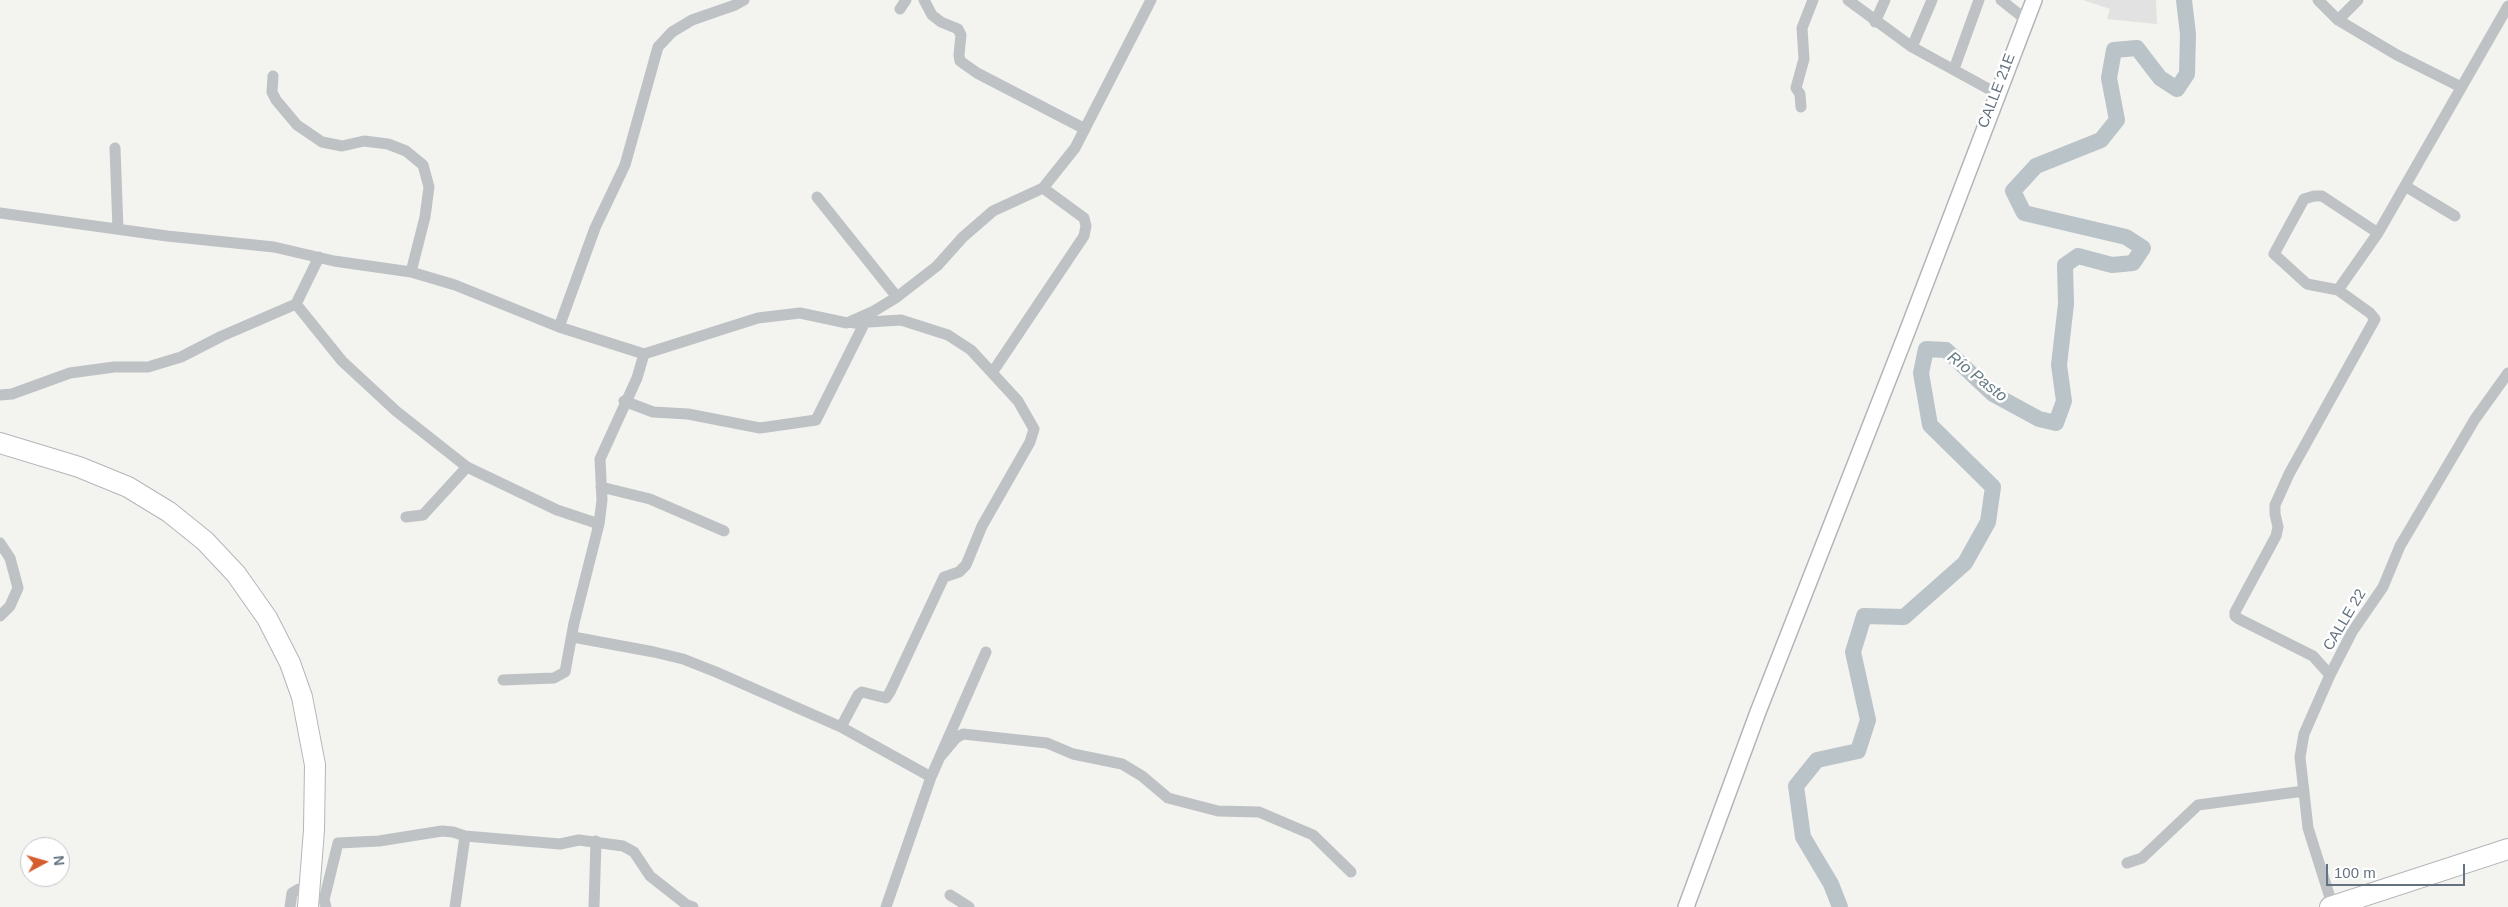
<!DOCTYPE html>
<meta charset="utf-8">
<style>
body{margin:0}
#map{position:relative;width:2508px;height:907px;overflow:hidden;background:#f3f3f0;font-family:Arial,sans-serif}
canvas{display:block}
.north{position:absolute;left:20px;top:837px;width:50px;height:50px;box-sizing:border-box;background:#fff;border:1px solid #c1c7cc;border-radius:50%;rotate:84deg;font-size:14px;font-weight:700;line-height:20px;text-align:center;color:#64727f}
.north::after{content:'';display:block;margin:auto;width:18px;height:22px;background:#d65d2d;clip-path:polygon(50% 0,100% 100%,50% 72%,0 100%)}
.scale{position:absolute;left:2326px;top:864px;width:139px;height:22px;box-sizing:border-box;border:2px solid #64727f;border-top:0;padding-left:6px;font-size:15px;line-height:18px;white-space:nowrap;color:#64727f;-webkit-text-stroke:4px #fff;paint-order:stroke}
</style>
<div id="map">
<canvas width="2508" height="907"></canvas>
<div class="north">N</div>
<div class="scale">100 m</div>
</div>
<script>
const ctx = document.querySelector('canvas').getContext('2d');
ctx.lineJoin = 'round';
function fillPath(path, color) {
  ctx.fillStyle = color;
  ctx.fill(path, 'evenodd');
}
function shape(rows) {
  const path = new Path2D();
  for (const r of rows) {
    path.moveTo(r[0], r[1]);
    for (let i = 2; i < r.length; i += 2) path.lineTo(r[i], r[i + 1]);
  }
  return path;
}
function stroke(path, color, width, dash) {
  ctx.strokeStyle = color;
  ctx.lineWidth = width;
  ctx.lineCap = dash ? 'butt' : 'round';
  ctx.setLineDash(dash || []);
  ctx.stroke(path);
}
function label(font, color, halo, rows, align = 'center') {
  ctx.font = font + ' Arial,sans-serif';
  ctx.lineWidth = 5;
  ctx.setLineDash([]);
  ctx.textBaseline = 'middle';
  ctx.strokeStyle = halo;
  ctx.fillStyle = color;
  for (const [text, x, y, turn = 0] of rows) {
    ctx.save();
    ctx.translate(x, y);
    ctx.rotate((+turn || 0) * Math.PI / 180);
    ctx.textAlign = isNaN(turn) ? turn : align;
    if (halo) ctx.strokeText(text, 0, 0);
    ctx.fillText(text, 0, 0);
    ctx.restore();
  }
}
const built = shape([
 [2083,0,2156,0,2157,24,2107,19,2110,9]
]);
const river = shape([
 [1840,907,1831,884,1803,837,1796,786,1817,760,1858,751,1868,720,1853,652,1864,616,1904,617,1965,563,1988,522,1993,487,1930,425,1921,373,1926,349,1946,350,1993,394,2039,419,2056,423,2064,401,2059,365,2066,304,2065,265,2078,256,2112,265,2133,263,2143,248,2126,237,2024,213,2013,191,2036,166,2101,140,2117,120,2109,78,2114,50,2137,48,2160,78,2177,89,2187,74,2188,34,2184,0]
]);
const street = shape([
 [924,0,932,15,941,22,958,29,961,35,959,55,960,61,977,73,1085,129],
 [1848,0,1912,47,1996,93],
 [2001,0,2025,19],
 [2318,0,2338,20,2397,55,2461,87],
 [900,9,906,0],
 [2338,20,2358,0],
 [1875,22,1885,0],
 [1912,47,1932,0],
 [1954,69,1979,0],
 [273,76,272,92,276,100,297,125,322,142,342,146,364,141,388,144,406,151,423,165,429,187,425,217,411,272],
 [1801,107,1800,94,1796,88,1804,59,1802,28,1813,0],
 [115,148,118,229],
 [2405,186,2455,216],
 [817,197,897,297],
 [0,213,167,236,274,247,334,261,411,272,455,285,559,327,644,354,758,318,800,313,847,323,874,311,897,297,937,266,963,237,993,211,1043,188,1075,148,1151,0],
 [2338,290,2378,233,2508,6],
 [296,304,342,361,396,411,467,467,557,510,599,524],
 [559,327,595,228,625,165,658,47,672,32,692,20,735,5,744,0],
 [992,373,1084,236,1086,226,1084,218,1043,188],
 [0,395,12,394,70,373,114,367,148,367,181,357,222,336,296,304,319,257],
 [624,401,653,412,688,414,760,428,816,420,865,322],
 [601,487,650,499,724,531],
 [406,517,423,515,467,467],
 [0,543,10,558,18,588,10,606,0,616],
 [573,637,654,652,683,659,716,672,841,727,931,777],
 [2330,675,2313,656,2239,619,2235,616,2235,612,2276,536,2278,527,2275,514,2275,505,2289,474,2375,319,2370,313,2338,290,2307,284,2274,254,2304,199,2314,196,2322,196,2378,233],
 [503,680,554,678,565,672,574,623,599,524,602,500,600,459,637,378,644,354],
 [841,727,858,695,862,692,886,698,890,692,944,577,959,572,966,565,982,526,1030,442,1034,429,1018,401,971,350,948,335,901,320,853,323],
 [940,757,956,738,963,734,1047,743,1073,754,1122,764,1142,776,1168,798,1218,811,1259,812,1313,835,1351,872],
 [2127,863,2142,858,2198,805,2304,791],
 [950,895,969,907],
 [290,907,292,893,299,889,313,894],
 [326,907,324,900,338,843,379,841,442,831,453,832,465,836,560,844,579,840,623,846,634,852,650,876,687,905,693,907],
 [455,907,465,836],
 [594,907,596,841],
 [886,907,931,777,986,652],
 [2333,907,2308,828,2300,757,2304,734,2330,675,2352,632,2383,587,2400,546,2475,419,2508,373]
]);
const secondary = shape([
 [1686,907,1758,712,1905,337,2034,0]
]);
const highway = shape([
 [0,443,79,467,128,487,169,512,205,541,236,574,267,618,290,663,302,697,315,765,314,830,308,907],
 [2330,907,2508,849]
]);
const streetNames = [
 ["CALLE 21E",1997,91,-69],
 ["CALLE 22",2345,620,-59]
];
const waterNames = [
 ["Río Pasto",1977,377,38]
];
fillPath(built, '#e1e2e1');
stroke(river, '#bac3c8', 16);
stroke(secondary, '#b1b5b9', 18);
stroke(highway, '#b3b6b9', 22);
stroke(street, '#bec2c5', 11);
stroke(secondary, '#fff', 15);
stroke(highway, '#fff', 20);
label('15px', '#64727f', '#fff', streetNames);
label('italic 16px', '#657a83', '#fff', waterNames);
</script>
